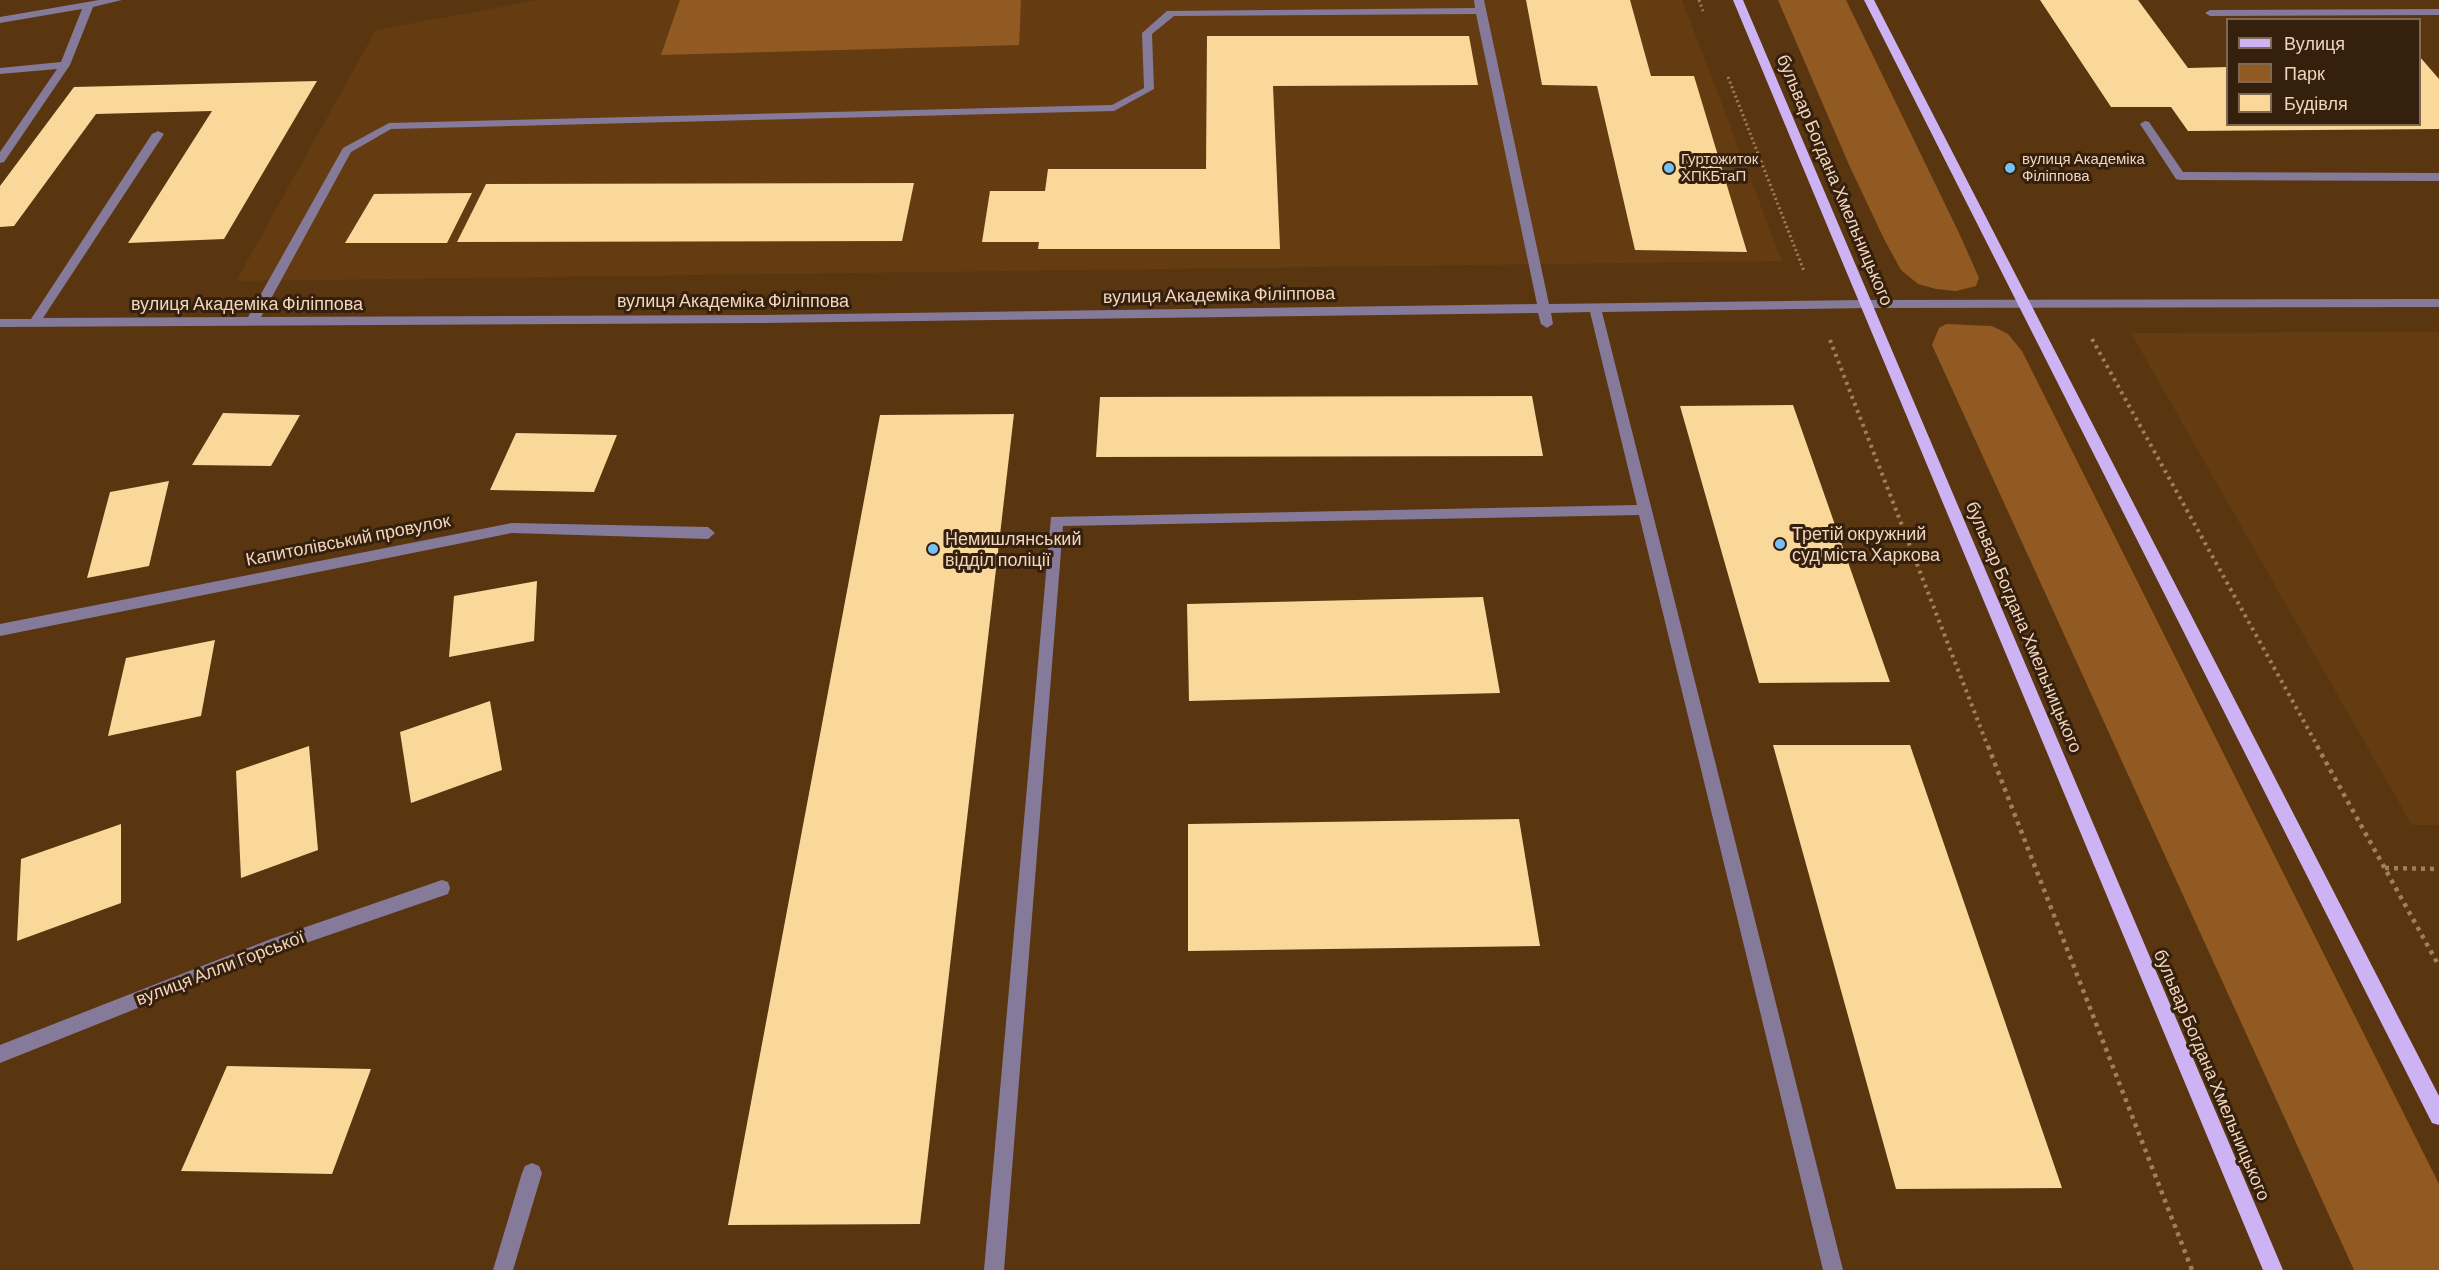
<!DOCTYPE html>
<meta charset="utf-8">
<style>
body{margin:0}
#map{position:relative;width:2439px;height:1270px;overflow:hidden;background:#593610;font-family:Barlow,sans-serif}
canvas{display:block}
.legend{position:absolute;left:2226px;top:18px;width:195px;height:108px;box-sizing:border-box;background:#35200d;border:2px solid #806853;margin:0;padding:8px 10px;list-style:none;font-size:18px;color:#f1d5bd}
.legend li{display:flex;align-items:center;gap:12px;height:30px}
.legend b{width:30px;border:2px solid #806853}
</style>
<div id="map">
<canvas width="2439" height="1270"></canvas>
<ul class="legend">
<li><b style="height:8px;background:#cdb3f3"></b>Вулиця</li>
<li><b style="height:16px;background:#915a23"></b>Парк</li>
<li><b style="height:16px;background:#f9d89a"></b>Будівля</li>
</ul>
</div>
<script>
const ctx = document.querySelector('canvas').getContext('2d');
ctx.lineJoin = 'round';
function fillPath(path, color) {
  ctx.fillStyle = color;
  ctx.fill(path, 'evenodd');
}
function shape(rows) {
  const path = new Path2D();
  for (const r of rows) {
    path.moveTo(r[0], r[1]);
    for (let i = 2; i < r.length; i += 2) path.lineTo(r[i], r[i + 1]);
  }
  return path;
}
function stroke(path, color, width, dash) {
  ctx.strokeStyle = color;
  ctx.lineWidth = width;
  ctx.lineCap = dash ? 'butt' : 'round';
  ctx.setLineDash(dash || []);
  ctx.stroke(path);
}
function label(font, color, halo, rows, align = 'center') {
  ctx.font = font + ' Barlow,sans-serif';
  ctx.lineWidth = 6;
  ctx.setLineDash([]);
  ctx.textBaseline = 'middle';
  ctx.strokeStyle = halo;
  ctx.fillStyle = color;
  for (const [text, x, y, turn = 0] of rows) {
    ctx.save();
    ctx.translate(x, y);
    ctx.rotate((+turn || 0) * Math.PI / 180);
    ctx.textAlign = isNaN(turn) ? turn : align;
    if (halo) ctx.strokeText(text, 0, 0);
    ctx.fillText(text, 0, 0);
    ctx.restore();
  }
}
const built = shape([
 [539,0,1682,0,1782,261,236,281,376,30],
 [2439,332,2439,825,2412,825,2131,333]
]);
const green = shape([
 [680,0,1021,0,1019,45,661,55],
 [1778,0,1846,0,1959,233,1979,278,1976,286,1956,291,1936,289,1918,284,1901,270,1885,241,1850,167],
 [1946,324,1992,326,2008,334,2022,351,2439,1184,2439,1270,2354,1270,1932,345,1939,328]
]);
const building = shape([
 [1526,0,1630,0,1651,76,1694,76,1747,252,1635,250,1597,86,1542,85],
 [2040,0,2138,0,2188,68,2228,67,2228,124,2420,124,2420,57,2439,79,2439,129,2188,131,2171,107,2111,107],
 [1207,36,1469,36,1478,85,1273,86,1280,249,1038,249,1039,242,982,242,990,191,1045,191,1048,169,1206,169],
 [317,81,224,239,128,243,212,111,96,114,14,226,0,227,0,186,74,87],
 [914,183,902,241,457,242,486,184],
 [472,193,447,243,345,243,374,194],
 [1532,396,1543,456,1096,457,1100,397],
 [1793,405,1890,682,1759,683,1680,406],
 [223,413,300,415,271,466,192,465],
 [1014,414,920,1224,728,1225,880,415],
 [516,433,617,435,594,492,490,490],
 [169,481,149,566,87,578,110,492],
 [537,581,534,641,449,657,454,596],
 [1483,597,1500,693,1189,701,1187,604],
 [215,640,201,716,108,736,126,658],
 [490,701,502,770,411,803,400,732],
 [1773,745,1910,745,2062,1188,1896,1189],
 [309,746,318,850,241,878,236,771],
 [1519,819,1540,946,1188,951,1188,824],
 [121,824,121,903,17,941,21,859],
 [227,1066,371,1069,332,1174,181,1171]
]);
const pathFar2 = shape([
 [1699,0,1703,11],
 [1728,77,1804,271]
]);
const pathFar1 = shape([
 [2092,339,2318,747],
 [1830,340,1988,747]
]);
const path = shape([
 [1988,746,2192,1270],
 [2317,746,2439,966],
 [2385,868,2439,869]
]);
const minor = shape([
 [99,0,122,0,93,7,70,65,4,162,0,163,0,152,57,69,0,74,0,68,61,62,82,9,0,23,0,17,99,0],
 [1474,0,1484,0,1549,304,1866,300,2439,299,2439,307,1866,308,1602,312,1843,1270,1823,1270,1639,515,1063,526,1004,1270,984,1270,1051,517,1637,505,1590,312,1551,313,1553,324,1547,328,1541,324,1538,313,763,323,0,327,0,319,31,319,152,134,158,131,164,134,43,318,248,317,343,148,389,123,1112,105,1144,88,1142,33,1167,11,1475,8,1474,0],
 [1476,14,1537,304,763,315,261,317,351,152,391,129,1114,111,1154,89,1152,34,1174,16,1476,14],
 [2439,9,2439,15,2210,16,2205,13,2210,10,2439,9],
 [2145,121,2149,122,2183,172,2439,173,2439,181,2180,180,2176,179,2140,124,2145,121],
 [512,523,708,527,715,533,708,539,512,533,0,636,0,624,512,523],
 [442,880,448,882,450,888,448,894,271,955,0,1063,0,1045,271,939,442,880],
 [532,1163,539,1166,542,1173,513,1270,493,1270,522,1173,525,1166,532,1163]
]);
const major = shape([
 [1733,0,1743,0,2283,1270,2263,1270,1733,0],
 [1864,0,1874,0,2439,1096,2439,1125,2432,1123,1864,0]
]);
const markers = [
 [1669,168,6,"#77bff7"],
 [2010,168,6,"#77bff7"],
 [1780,544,6,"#77bff7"],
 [933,549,6,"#77bff7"]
];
const farPoinames = [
 ["Гуртожиток",1681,159],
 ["ХПКБтаП",1681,176],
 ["вулиця Академіка",2022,159],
 ["Філіппова",2022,176]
];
const streetNames = [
 ["бульвар Богдана Хмельницького",1835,180,67],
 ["вулиця Академіка Філіппова",1219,295,-1],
 ["вулиця Академіка Філіппова",733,301],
 ["вулиця Академіка Філіппова",247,304],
 ["Капитолівський провулок",348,540,-11],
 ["бульвар Богдана Хмельницького",2024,627,67],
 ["вулиця Алли Горської",220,968,-21],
 ["бульвар Богдана Хмельницького",2212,1075,67]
];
const poiNames = [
 ["Третій окружний",1792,534],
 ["суд міста Харкова",1792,555],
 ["Немишлянський",945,539],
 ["відділ поліції",945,560]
];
fillPath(built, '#653c11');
fillPath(green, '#915a23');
fillPath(building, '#f9d89a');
stroke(pathFar2, '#9e7f5f', 3, [2, 3]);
stroke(pathFar1, '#9e7f5f', 4, [3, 4.5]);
stroke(path, '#9e7f5f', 4.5, [4, 5]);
fillPath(minor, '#867a9a');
fillPath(major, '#cdb3f3');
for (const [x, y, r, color] of markers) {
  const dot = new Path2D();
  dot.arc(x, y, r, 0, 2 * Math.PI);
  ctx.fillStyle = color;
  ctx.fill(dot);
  stroke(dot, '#35200d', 2);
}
label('15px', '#f1d5bd', '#35200d', farPoinames, 'left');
label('18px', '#f1d5bd', '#35200d', streetNames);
label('18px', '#f1d5bd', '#35200d', poiNames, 'left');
</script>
